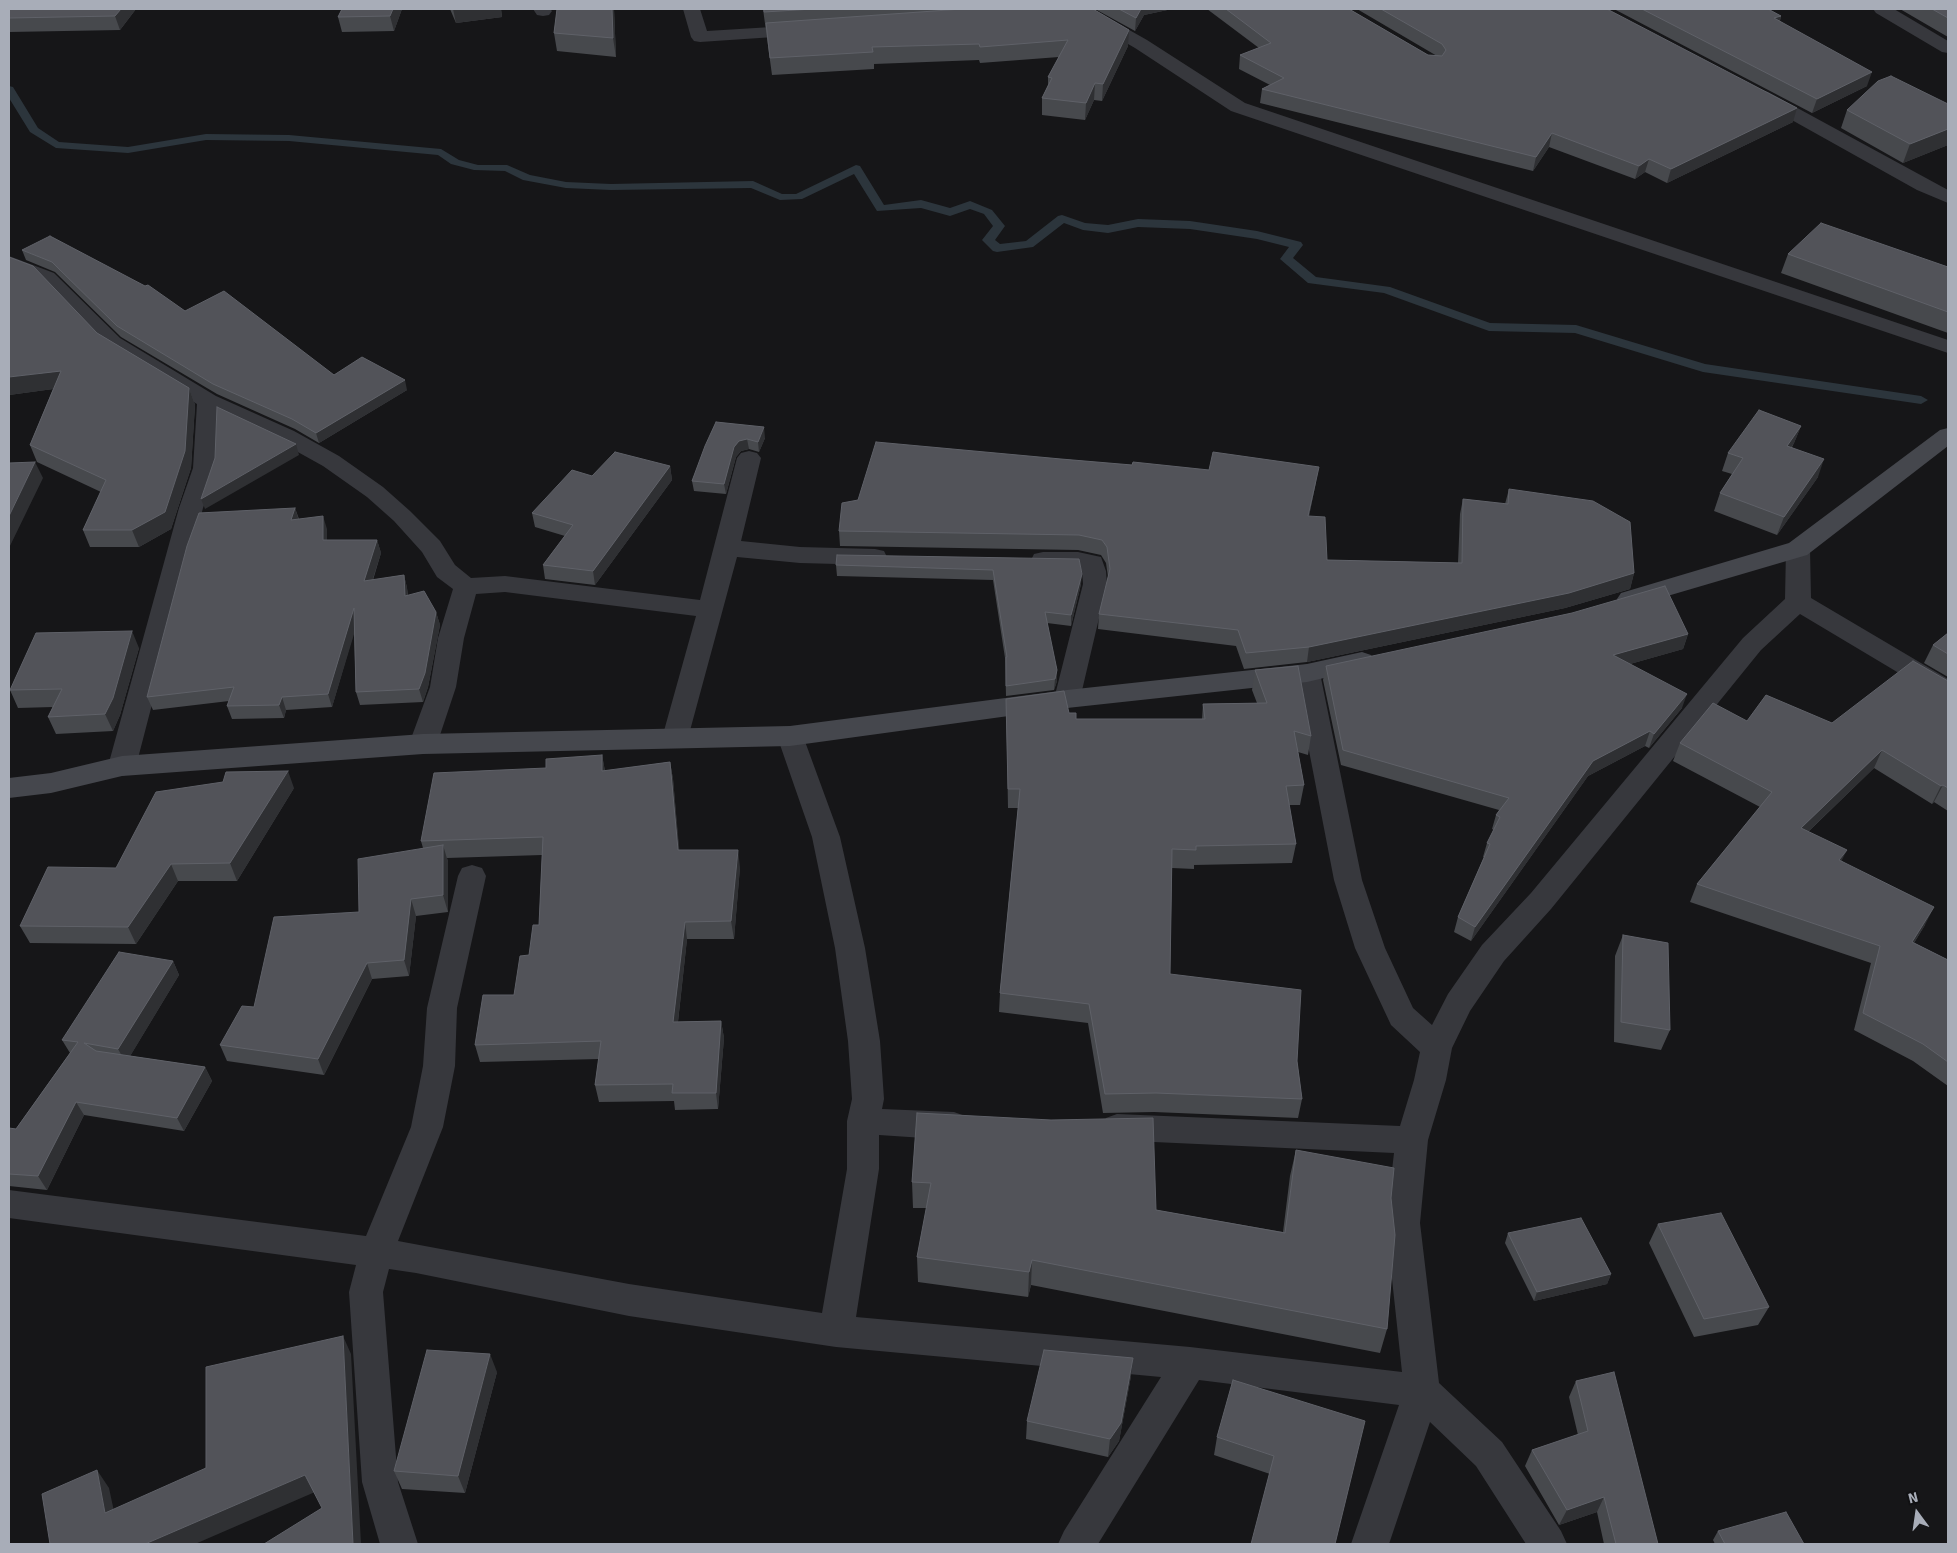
<!DOCTYPE html>
<style>
body{margin:0}
#map{position:relative;width:1957px;height:1553px;overflow:hidden;background:#161618;font-family:Signika,sans-serif}
canvas{display:block}
.frame{position:absolute;inset:0;border:10px solid #a8adb8;pointer-events:none}
.north{position:absolute;left:1892px;top:1488px;width:50px;height:50px;-webkit-text-stroke:4px #111113;paint-order:stroke;rotate:346deg;font-size:14px;font-weight:700;line-height:20px;text-align:center;color:#a8adb8}
.north::after{content:'';display:block;margin:auto;width:18px;height:22px;background:#a8adb8;clip-path:polygon(50% 0,100% 100%,50% 72%,0 100%)}
</style>
<div id="map">
<canvas width="1957" height="1553"></canvas>
<div class="frame"></div>
<div class="north">N</div>
</div>
<script>
const ctx = document.querySelector('canvas').getContext('2d');
ctx.lineJoin = 'round';
function shape(rows) {
  const path = new Path2D();
  for (const r of rows) {
    path.moveTo(r[0], r[1]);
    for (let i = 2; i < r.length; i += 2) path.lineTo(r[i], r[i + 1]);
  }
  return path;
}
function fillPath(path, color) {
  ctx.fillStyle = color;
  ctx.fill(path, 'evenodd');
}
function stroke(path, color, width, dash) {
  ctx.strokeStyle = color;
  ctx.lineWidth = width;
  ctx.lineCap = dash ? 'butt' : 'round';
  ctx.setLineDash(dash || []);
  ctx.stroke(path);
}
const stream = shape([
 [9,86,13,87,38,128,59,142,128,147,206,134,289,135,441,149,459,160,478,165,507,165,530,175,566,182,611,184,753,181,782,194,796,194,856,165,860,166,884,205,921,200,950,208,970,201,992,210,1005,226,995,240,1000,244,1026,241,1058,216,1062,215,1085,223,1108,225,1138,219,1190,221,1257,231,1301,242,1303,245,1293,258,1316,277,1390,287,1490,323,1576,325,1705,364,1921,396,1928,400,1921,404,1703,372,1575,333,1489,331,1384,293,1308,283,1280,259,1289,247,1257,239,1190,229,1138,227,1108,233,1083,230,1064,223,1033,247,997,252,993,251,982,240,993,226,984,214,970,209,950,216,921,208,877,211,854,174,802,199,780,200,751,188,611,190,566,188,523,180,505,171,474,170,451,164,438,155,289,141,206,140,128,153,56,148,30,132,9,98,9,86]
]);
const street = shape([
 [533,9,550,9,552,11,549,15,543,16,537,15,533,9],
 [683,9,700,9,707,31,804,25,810,26,813,30,810,34,804,35,700,42,694,41,691,37,683,9],
 [1071,9,1092,9,1147,40,1245,103,1948,340,1948,353,1231,111,1135,48,1074,13,1071,9],
 [1873,9,1894,9,1948,41,1948,53,1942,52,1876,13,1873,9],
 [1762,90,1768,92,1948,190,1948,203,1917,190,1756,100,1753,96,1756,92,1762,90],
 [9,256,54,273,120,338,216,396,294,431,339,456,383,487,410,511,440,541,455,565,471,578,505,576,700,600,737,458,741,453,749,451,757,453,761,458,741,541,800,547,875,549,884,551,887,557,884,563,875,565,800,563,737,557,688,738,685,745,675,748,665,745,662,738,696,616,505,592,476,594,464,638,456,687,437,744,433,751,423,754,413,751,409,744,430,687,438,638,453,589,437,577,422,552,394,521,367,497,323,466,278,441,219,414,217,468,203,508,136,766,132,773,122,776,112,773,108,766,179,508,193,468,197,404,104,348,40,281,9,269,9,256],
 [1798,541,1807,543,1810,549,1811,598,1948,679,1948,700,1939,697,1800,614,1761,650,1551,909,1504,961,1470,1011,1452,1048,1446,1080,1428,1140,1420,1223,1439,1383,1502,1442,1561,1531,1567,1544,1526,1544,1476,1466,1430,1422,1389,1544,1351,1544,1399,1405,1199,1380,1098,1544,1058,1544,1064,1531,1161,1377,836,1347,629,1316,416,1273,389,1269,383,1292,398,1482,418,1544,380,1544,362,1482,349,1292,356,1265,9,1218,9,1190,366,1236,411,1127,423,1066,427,1008,458,876,462,868,472,865,482,868,486,876,457,1008,455,1066,443,1127,398,1241,629,1284,822,1313,847,1169,847,1121,852,1099,848,1041,835,948,812,837,777,736,780,729,790,726,800,729,803,736,840,837,865,948,880,1041,884,1099,882,1109,954,1112,965,1116,970,1126,965,1136,954,1140,879,1135,879,1169,856,1317,1190,1347,1402,1372,1386,1223,1394,1153,1154,1142,1117,1142,1106,1138,1101,1128,1106,1118,1117,1114,1400,1126,1414,1080,1420,1052,1391,1025,1355,948,1334,880,1294,673,1298,667,1307,664,1316,667,1320,673,1362,880,1385,948,1413,1008,1432,1025,1448,994,1482,945,1531,893,1743,638,1785,599,1786,549,1789,543,1798,541],
 [1043,552,1078,552,1101,557,1106,571,1107,584,1080,699,1076,705,1067,708,1058,705,1054,699,1083,584,1082,571,1078,568,1043,568,1034,566,1031,560,1034,554,1043,552]
]);
const secondary = shape([
 [1948,428,1948,446,1807,555,1630,607,1621,605,1617,599,1621,593,1789,543,1940,430,1948,428],
 [1362,652,1371,655,1375,661,1371,667,1307,682,1067,708,790,746,423,754,122,776,51,793,9,798,9,778,51,773,122,756,423,734,790,726,1067,690,1307,664,1362,652]
]);
const wall = shape([
 [9,9,136,9,120,30,9,32],
 [342,9,402,9,394,31,342,32,338,17],
 [450,9,501,9,502,17,456,23],
 [557,9,614,9,616,57,557,51,554,33],
 [763,9,1093,9,1128,46,1102,101,1094,100,1085,120,1042,115,1042,98,1048,85,1048,77,1059,57,980,63,979,60,874,64,874,69,772,75],
 [1095,9,1172,9,1144,15,1135,31],
 [1207,9,1349,9,1428,55,1437,56,1357,9,1607,9,1793,122,1667,183,1645,172,1635,179,1549,147,1533,171,1260,103,1262,89,1270,85,1239,69,1240,55,1259,48],
 [1614,9,1768,9,1781,16,1780,21,1867,86,1812,113],
 [1900,9,1948,9,1948,37],
 [1948,104,1948,145,1903,163,1841,128,1847,110],
 [22,250,185,311,334,375,407,390,319,443,295,429,217,394,121,337,55,272,26,260],
 [1788,254,1948,267,1948,333,1781,273],
 [97,333,189,388,195,405,191,468,171,529,139,547,90,547,83,530,101,492,37,462,30,445,53,389,9,395],
 [716,422,765,438,759,452,749,449,741,451,736,457,726,494,694,491,692,481],
 [1801,426,1794,443,1792,447,1818,477,1777,535,1714,511,1720,493,1732,474,1722,471,1728,453],
 [1061,459,1316,482,1309,516,1327,560,1458,563,1460,514,1463,499,1505,504,1509,489,1634,573,1630,589,1565,608,1307,662,1244,669,1236,646,1098,629,1099,614,1108,577,1106,563,1101,555,1078,550,840,546,839,531,858,500],
 [670,466,672,480,595,585,545,579,543,565,565,536,535,527,532,513,592,476],
 [295,508,299,519,327,529,327,540,377,540,381,553,373,580,404,575,407,588,408,595,436,612,440,625,428,687,423,702,360,705,356,692,354,632,332,707,286,710,284,718,232,719,227,706,229,701,153,710,147,697],
 [1079,559,1081,584,1071,626,1047,623,1057,670,1057,681,1054,690,1006,696,1005,658,993,580,837,576,836,565],
 [1948,633,1948,677,1924,663,1933,645],
 [1688,634,1683,649,1630,664,1682,708,1649,748,1645,746,1588,776,1471,941,1454,932,1458,917,1484,857,1483,857,1487,843,1494,830,1492,829,1496,815,1499,810,1341,765,1323,680,1326,666],
 [139,648,120,715,113,731,56,734,48,717,53,707,18,708,10,690],
 [1255,670,1311,736,1308,755,1298,752,1304,785,1300,805,1289,805,1296,844,1292,863,1194,865,1194,869,1172,868,1170,974,1297,1061,1302,1099,1298,1118,1154,1112,1103,1113,1088,1023,999,1012,1000,993,1018,808,1008,808,1006,699,1069,713,1076,719,1202,719,1203,704,1257,703,1252,690],
 [1947,681,1948,681,1948,811,1934,802,1932,804,1874,768,1808,832,1842,861,1925,925,1914,943,1948,960,1948,1086,1913,1061,1854,1030,1871,963,1690,902,1697,884,1760,807,1673,761,1680,743,1747,721,1832,723],
 [602,755,605,771,670,762,673,779,679,850,740,867,734,939,687,939,678,1022,721,1021,724,1038,718,1109,675,1110,674,1101,599,1102,595,1085,599,1059,480,1062,475,1045,514,995,529,955,539,925,542,855,447,858,448,862,448,912,416,916,409,976,372,979,324,1075,227,1061,220,1045,254,1007,359,912,423,848,421,841,546,768],
 [294,788,237,881,178,881,136,944,30,943,20,926,116,868],
 [1623,935,1670,1030,1661,1050,1614,1042,1615,956],
 [173,961,179,975,130,1056,205,1067,212,1081,184,1131,84,1115,47,1190,9,1186,9,1128,16,1129,70,1053,62,1040],
 [917,1113,1156,1210,1283,1232,1290,1176,1296,1150,1391,1198,1387,1329,1380,1353,1031,1285,1028,1297,918,1282,917,1257,927,1208,913,1208,912,1182],
 [1658,1224,1769,1307,1758,1325,1694,1337,1649,1243],
 [1508,1233,1611,1274,1607,1284,1534,1301,1505,1243],
 [497,1372,465,1493,402,1489,394,1471],
 [1131,1376,1119,1441,1108,1457,1026,1439,1027,1421],
 [1576,1381,1658,1544,1604,1544,1597,1512,1559,1525,1525,1466,1532,1450,1578,1435,1569,1397],
 [1365,1421,1270,1474,1214,1455,1217,1437],
 [1718,1531,1804,1544,1715,1544,1713,1540]
]);
const shadedWall = shape([
 [121,9,136,9,120,30,115,16],
 [393,9,402,9,394,31,390,16],
 [453,9,501,9,502,17,456,23],
 [612,9,614,9,616,57,613,38],
 [1141,9,1172,9,1144,15,1135,31,1136,18],
 [1781,16,1777,29,1774,18],
 [1129,30,1128,46,1102,101,1103,84],
 [1872,72,1867,86,1812,113,1817,99],
 [1095,83,1094,100,1085,120,1086,103],
 [1797,108,1793,122,1667,183,1671,169],
 [1948,129,1948,145,1903,163,1910,144],
 [1552,133,1549,147,1533,171,1536,157],
 [1649,159,1645,172,1635,179,1639,166],
 [61,371,68,387,9,395,9,377],
 [405,380,407,390,319,443,316,433],
 [189,388,195,405,191,468,171,529,139,547,132,530],
 [1801,426,1794,443,1780,463,1787,446],
 [764,427,765,438,759,452,758,442],
 [747,439,749,449,741,451,736,457,726,494,724,484,734,447,739,441],
 [296,444,299,455,205,509,201,499],
 [1824,459,1818,477,1777,535,1784,517],
 [35,462,43,478,9,548,9,516],
 [670,466,672,480,595,585,593,571],
 [1319,467,1316,482,1306,531,1308,516],
 [295,508,299,521,291,520],
 [323,516,327,529,327,553,323,540],
 [377,540,381,553,368,594,364,581],
 [1634,573,1630,589,1565,608,1307,662,1309,647],
 [1082,574,1081,584,1071,626,1071,615],
 [404,575,407,588,409,609,405,596],
 [354,608,358,621,332,707,328,694],
 [436,612,440,625,428,687,423,702,419,689],
 [132,631,139,648,120,715,113,731,105,714],
 [1688,634,1683,649,1609,670,1613,655],
 [1057,670,1057,681,1054,690,1055,679],
 [1687,694,1682,708,1649,748,1654,734],
 [282,697,286,710,284,718,279,705],
 [1650,731,1645,746,1588,776,1471,941,1475,927,1593,761],
 [1882,750,1874,768,1793,846,1801,828],
 [602,755,605,772,602,771],
 [670,762,673,779,681,868,678,850],
 [288,771,294,788,237,881,230,863],
 [1943,785,1934,802,1932,804,1941,786],
 [443,845,448,862,448,912,443,895],
 [738,850,740,867,734,939,731,921],
 [1847,850,1838,868,1839,860],
 [171,864,178,881,136,944,128,927],
 [411,899,416,916,409,976,404,960],
 [1934,907,1925,925,1903,960,1912,942],
 [685,922,687,939,676,1039,673,1022],
 [173,961,179,975,126,1063,118,1049],
 [367,963,372,979,324,1075,318,1059],
 [721,1021,724,1038,718,1109,716,1093],
 [205,1067,212,1081,184,1131,177,1118],
 [76,1102,84,1115,47,1190,38,1176],
 [1032,1260,1031,1285,1028,1297,1029,1272],
 [1611,1274,1607,1284,1534,1301,1537,1292],
 [343,1336,351,1354,361,1544,353,1544],
 [490,1354,497,1372,465,1493,458,1476],
 [1133,1358,1131,1376,1119,1441,1108,1457,1110,1439],
 [97,1470,109,1488,118,1530,105,1513],
 [305,1475,315,1492,195,1544,145,1544],
 [1604,1497,1597,1512,1559,1525,1567,1510]
]);
const building = shape([
 [9,9,121,9,115,16,9,18,9,9],
 [342,9,393,9,390,16,338,17,342,9],
 [557,9,612,9,613,38,554,33,557,9],
 [764,9,813,9,764,12,764,9],
 [962,9,1093,9,1129,30,1103,84,1095,83,1086,103,1042,98,1052,78,1048,77,1068,40,980,47,979,44,872,47,873,52,770,58,766,23,962,9],
 [1119,9,1141,9,1136,18,1119,9],
 [1226,9,1349,9,1428,55,1442,56,1446,50,1442,44,1381,9,1607,9,1797,108,1671,169,1649,159,1639,166,1552,133,1536,157,1262,89,1284,78,1240,55,1271,43,1226,9],
 [1642,9,1768,9,1781,16,1774,18,1872,72,1817,99,1642,9],
 [1932,9,1948,9,1948,18,1932,9],
 [1891,76,1948,104,1948,129,1910,144,1847,110,1878,81,1891,76],
 [1821,223,1948,267,1948,312,1788,254,1821,223],
 [50,236,145,286,148,285,185,311,224,291,334,375,362,357,405,380,316,433,292,419,213,384,117,326,52,262,22,250,50,236],
 [9,257,33,266,97,333,189,388,185,451,165,512,132,530,83,530,106,480,30,445,61,371,9,377,9,257],
 [217,407,296,444,201,499,215,458,217,407],
 [1759,410,1801,426,1787,446,1824,459,1784,517,1720,493,1743,458,1728,453,1759,410],
 [716,422,764,427,758,442,747,439,739,441,734,447,724,484,692,481,705,446,716,422],
 [876,442,1061,459,1132,465,1133,462,1209,470,1213,452,1319,467,1308,516,1325,517,1327,560,1462,563,1463,499,1508,504,1509,489,1593,501,1630,522,1634,573,1569,593,1309,647,1246,653,1238,630,1099,614,1110,569,1107,547,1102,540,1079,535,839,531,842,503,858,500,876,442],
 [615,452,670,466,593,571,543,565,573,525,532,513,572,470,592,476,615,452],
 [35,462,9,516,9,463,35,462],
 [295,508,291,520,323,516,323,540,377,540,364,581,404,575,405,596,424,591,436,612,425,673,419,689,356,692,354,608,328,694,282,697,279,705,227,706,234,687,147,697,187,546,199,513,295,508],
 [837,555,1079,559,1082,574,1071,615,1045,612,1057,670,1055,679,1006,686,1006,657,1007,657,993,570,836,565,837,555],
 [1665,586,1688,634,1613,655,1687,694,1654,734,1650,731,1593,761,1475,927,1458,917,1490,844,1487,843,1500,817,1496,815,1509,798,1343,750,1326,666,1572,613,1665,586],
 [132,631,113,698,105,714,48,717,62,689,10,690,36,633,132,631],
 [1948,633,1948,654,1933,645,1948,633],
 [1913,661,1948,681,1948,788,1943,785,1941,786,1882,750,1801,828,1847,850,1839,860,1934,907,1912,942,1948,960,1948,1062,1923,1044,1863,1013,1880,946,1697,884,1772,792,1680,743,1713,703,1747,721,1766,695,1832,723,1913,661],
 [1298,666,1311,736,1294,731,1304,785,1286,786,1296,844,1196,846,1196,850,1172,849,1170,974,1301,990,1297,1061,1302,1099,1156,1093,1105,1094,1089,1004,1000,993,1020,789,1008,789,1006,699,1064,691,1069,713,1076,713,1076,719,1205,719,1203,704,1267,703,1255,670,1298,666],
 [602,755,602,771,670,762,678,850,738,850,731,921,685,922,673,1022,721,1021,716,1093,672,1093,673,1084,595,1085,601,1041,475,1045,483,995,514,995,520,956,529,955,533,925,539,925,543,837,421,841,434,773,546,768,546,759,602,755],
 [288,771,230,863,171,864,128,927,20,926,48,867,116,868,156,792,223,782,226,772,288,771],
 [443,845,443,895,411,899,404,960,367,963,318,1059,220,1045,242,1006,254,1007,274,917,359,912,358,859,443,845],
 [1623,935,1668,943,1670,1030,1621,1022,1623,935],
 [119,952,173,961,118,1049,84,1043,96,1051,205,1067,177,1118,76,1102,38,1176,9,1174,9,1128,16,1129,78,1042,62,1040,119,952],
 [917,1113,1051,1120,1153,1118,1156,1210,1285,1233,1296,1150,1394,1168,1391,1198,1395,1235,1387,1329,1032,1260,1029,1272,917,1257,931,1183,912,1182,917,1113],
 [1721,1213,1769,1307,1704,1319,1658,1224,1721,1213],
 [1581,1218,1611,1274,1537,1292,1508,1233,1581,1218],
 [343,1336,353,1544,264,1544,322,1508,305,1475,145,1544,50,1544,42,1494,97,1470,105,1513,206,1468,206,1367,343,1336],
 [427,1350,490,1354,458,1476,394,1471,427,1350],
 [1044,1350,1133,1358,1121,1423,1110,1439,1027,1421,1044,1350],
 [1614,1372,1658,1544,1616,1544,1604,1497,1567,1510,1532,1450,1588,1431,1576,1381,1614,1372],
 [1233,1380,1365,1421,1335,1544,1251,1544,1274,1456,1217,1437,1233,1380],
 [1786,1512,1804,1544,1725,1544,1718,1531,1786,1512]
]);
fillPath(stream, '#2c353c');
fillPath(street, '#37383d');
fillPath(secondary, '#45474d');
fillPath(wall, '#47494d');
fillPath(shadedWall, '#2f3033');
fillPath(building, '#525359');
stroke(building, '#5f6168', 1);
</script>
